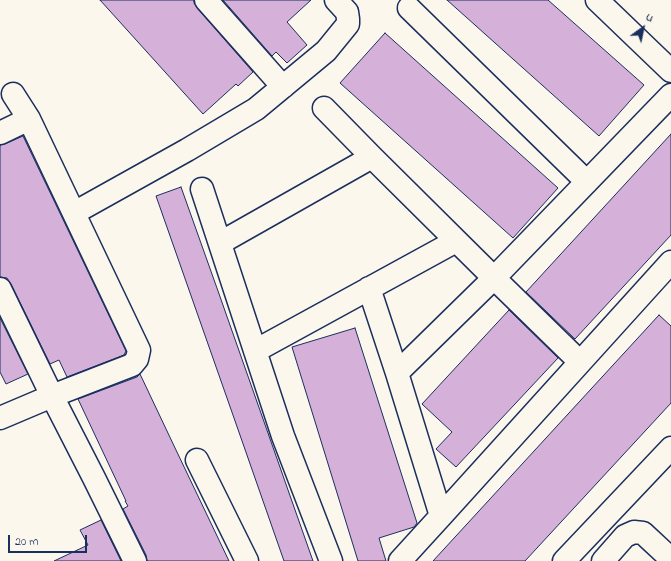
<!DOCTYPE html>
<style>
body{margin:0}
#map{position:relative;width:671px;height:561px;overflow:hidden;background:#fbf7ec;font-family:"Indie Flower",sans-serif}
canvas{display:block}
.north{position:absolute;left:623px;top:8px;width:40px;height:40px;-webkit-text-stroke:3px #fbf7ec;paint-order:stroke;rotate:33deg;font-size:11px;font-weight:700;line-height:16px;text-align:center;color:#1b2f5e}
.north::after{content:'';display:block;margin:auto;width:14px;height:18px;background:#1b2f5e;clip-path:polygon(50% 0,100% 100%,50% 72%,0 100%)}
.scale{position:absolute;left:8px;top:535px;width:79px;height:18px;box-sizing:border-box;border:2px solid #1b2f5e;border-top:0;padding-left:5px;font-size:12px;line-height:14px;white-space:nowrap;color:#1b2f5e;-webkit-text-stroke:3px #fbf7ec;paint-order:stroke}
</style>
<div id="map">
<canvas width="671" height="561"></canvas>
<div class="north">U</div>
<div class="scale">20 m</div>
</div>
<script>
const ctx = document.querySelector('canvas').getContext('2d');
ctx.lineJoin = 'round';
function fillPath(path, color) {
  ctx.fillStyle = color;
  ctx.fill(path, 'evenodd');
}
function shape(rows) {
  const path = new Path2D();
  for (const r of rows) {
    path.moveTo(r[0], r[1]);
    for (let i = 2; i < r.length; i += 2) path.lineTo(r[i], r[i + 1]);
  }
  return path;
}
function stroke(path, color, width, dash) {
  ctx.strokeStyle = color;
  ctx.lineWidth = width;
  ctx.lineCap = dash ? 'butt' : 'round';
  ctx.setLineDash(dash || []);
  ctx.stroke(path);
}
const building = shape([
 [100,0,194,0,194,3,197,8,253,72,238,86,236,84,203,114,100,0],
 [223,0,311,0,287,22,307,45,287,63,276,52,272,56,223,0],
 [447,0,548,0,644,85,599,136,447,0],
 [385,33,558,188,513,238,340,83,385,33],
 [671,134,671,235,575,339,526,292,671,134],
 [23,136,126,351,124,355,67,377,59,360,50,364,11,284,7,278,0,277,0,145,5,144,23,136],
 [181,187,218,291,313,561,284,561,234,418,156,196,181,187],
 [509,310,558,358,456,467,436,449,452,432,422,404,509,310],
 [659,315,671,326,671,403,525,561,433,561,659,315],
 [0,318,28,374,6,384,0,372,0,318],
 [355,328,417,523,414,527,379,538,386,561,358,561,292,347,355,328],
 [140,374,176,450,229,561,147,561,146,555,123,509,128,506,125,501,126,501,78,399,137,377,140,374],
 [101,520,121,561,54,561,88,545,80,530,101,520]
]);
const street = shape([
 [206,0,283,87],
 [597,0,671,71],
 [409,8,587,182],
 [324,108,372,157,494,278,671,95],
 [0,133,29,119],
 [202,189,283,436,331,561],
 [74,213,187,150,256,109,326,51,348,24,348,19,347,12,336,0],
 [220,243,372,157],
 [369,288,397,373,441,516,400,561],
 [0,289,52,396,94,478,135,561],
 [255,351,456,241],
 [397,373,494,278,580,362],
 [0,418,52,396,132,365,137,359,139,350,29,119,13,94],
 [197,460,247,561],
 [441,516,671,262],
 [564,561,671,448],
 [603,561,625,536,634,532,643,533,671,559]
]);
fillPath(building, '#d5b0d8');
stroke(building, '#1b2f5e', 1);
stroke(street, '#1b2f5e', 25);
stroke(street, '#fbf7ec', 22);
</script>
